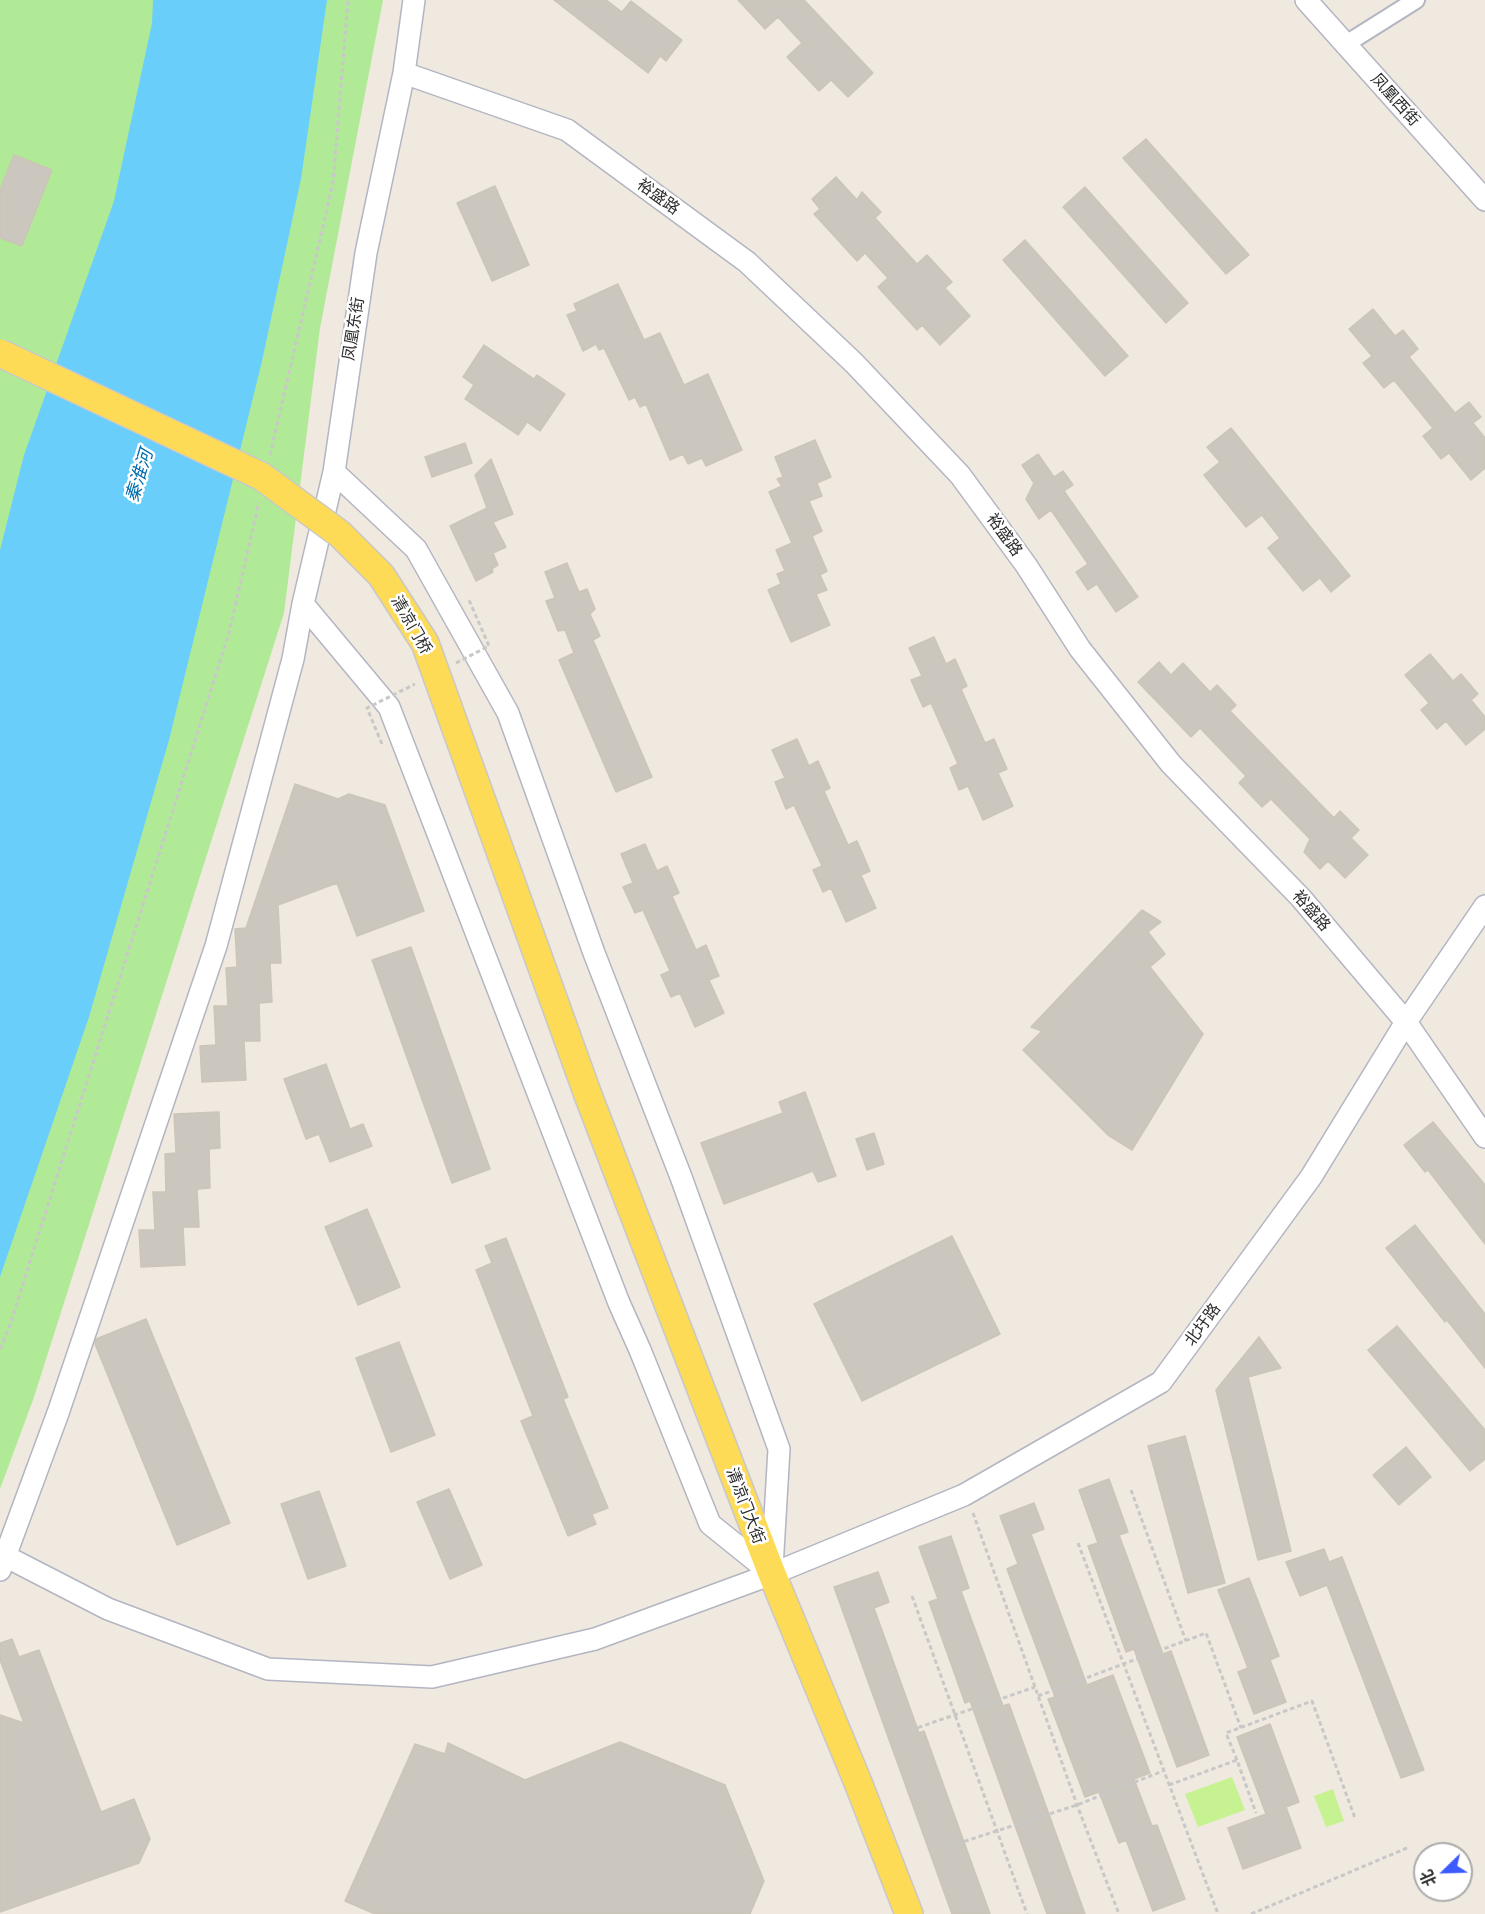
<!DOCTYPE html>
<meta charset="utf-8">
<style>
body{margin:0}
#map{position:relative;width:1485px;height:1914px;overflow:hidden;background:#f0e9df;font-family:"Noto Sans","Noto Sans SC",sans-serif}
canvas{display:block}
.north{position:absolute;left:1413px;top:1842px;width:60px;height:60px;box-sizing:border-box;background:#fff;border:2px solid #ababab;border-radius:50%;rotate:247deg;font-size:16px;font-weight:700;line-height:24px;text-align:center;color:#2d2d2d}
.north::after{content:'';display:block;margin:auto;width:21px;height:27px;background:#3c5bff;clip-path:polygon(50% 0,100% 100%,50% 72%,0 100%)}
</style>
<div id="map">
<canvas width="1485" height="1914"></canvas>
<div class="north">北</div>
</div>
<script>
const ctx = document.querySelector('canvas').getContext('2d');
ctx.lineJoin = 'round';
function fillPath(path, color) {
  ctx.fillStyle = color;
  ctx.fill(path, 'evenodd');
}
function shape(rows) {
  const path = new Path2D();
  for (const r of rows) {
    path.moveTo(r[0], r[1]);
    for (let i = 2; i < r.length; i += 2) path.lineTo(r[i], r[i + 1]);
  }
  return path;
}
function stroke(path, color, width, dash) {
  ctx.strokeStyle = color;
  ctx.lineWidth = width;
  ctx.lineCap = dash ? 'butt' : 'round';
  ctx.setLineDash(dash || []);
  ctx.stroke(path);
}
function label(font, color, halo, rows, align = 'center') {
  ctx.font = font + ' "Noto Sans","Noto Sans SC",sans-serif';
  ctx.lineWidth = 5;
  ctx.setLineDash([]);
  ctx.textBaseline = 'middle';
  ctx.strokeStyle = halo;
  ctx.fillStyle = color;
  for (const [text, x, y, turn = 0] of rows) {
    ctx.save();
    ctx.translate(x, y);
    ctx.rotate((+turn || 0) * Math.PI / 180);
    ctx.textAlign = isNaN(turn) ? turn : align;
    if (halo) ctx.strokeText(text, 0, 0);
    ctx.fillText(text, 0, 0);
    ctx.restore();
  }
}
const green = shape([
 [0,0,383,0,320,328,284,613,33,1400,0,1489]
]);
const pitch = shape([
 [1232,1777,1245,1810,1198,1827,1185,1794],
 [1333,1789,1344,1821,1326,1827,1314,1796]
]);
const water = shape([
 [153,0,327,0,301,179,262,361,169,740,89,1017,0,1277,0,550,24,455,114,201,152,23]
]);
const building = shape([
 [554,0,606,0,622,12,631,1,682,40,666,61,660,56,648,73,554,0],
 [738,0,804,0,873,73,848,97,831,80,819,91,787,57,802,43,778,17,765,29,738,0],
 [1146,139,1249,255,1226,274,1123,158,1146,139],
 [14,155,52,170,22,246,0,238,0,190,14,155],
 [836,177,857,200,862,192,881,212,875,218,917,264,927,255,952,282,945,288,970,316,940,345,922,325,917,330,878,287,888,278,865,253,857,261,814,214,820,209,812,199,836,177],
 [495,186,529,265,492,281,457,203,495,186],
 [1085,187,1188,303,1166,323,1063,207,1085,187],
 [1025,240,1128,356,1105,376,1003,260,1025,240],
 [618,284,644,340,660,333,684,385,708,374,742,450,706,466,702,458,688,464,683,454,670,460,646,404,640,407,635,397,629,400,604,348,599,350,596,344,583,351,567,315,577,311,574,304,618,284],
 [1373,309,1395,336,1403,330,1418,349,1409,357,1455,413,1469,402,1481,417,1473,423,1485,438,1485,468,1471,480,1449,453,1441,459,1423,436,1433,428,1394,380,1384,388,1363,363,1372,356,1349,329,1373,309],
 [484,345,534,379,537,375,565,394,540,431,527,422,518,435,465,399,474,385,463,377,484,345],
 [1231,428,1350,576,1331,592,1320,578,1303,591,1268,548,1280,538,1262,515,1246,527,1204,475,1220,462,1207,447,1231,428],
 [815,440,831,477,817,483,822,496,809,501,822,531,812,536,827,571,820,575,827,590,816,594,830,625,791,642,768,590,781,584,777,574,785,571,776,550,792,543,769,492,782,486,777,479,783,477,775,457,815,440],
 [465,443,472,463,432,477,425,457,465,443],
 [1038,454,1054,477,1063,471,1073,485,1064,491,1138,597,1116,612,1097,584,1088,590,1076,572,1088,564,1051,510,1039,519,1026,499,1034,483,1022,465,1038,454],
 [491,459,513,514,493,522,506,547,493,553,498,565,492,569,493,572,476,581,450,526,487,508,475,475,491,459],
 [567,563,579,592,587,589,595,609,590,614,600,636,593,640,652,777,616,792,559,660,574,653,565,630,558,631,546,601,555,598,545,572,567,563],
 [934,637,946,664,955,659,967,686,961,689,985,743,994,739,1007,769,998,773,1013,806,983,820,968,786,959,790,950,768,958,764,931,703,923,707,911,680,922,676,909,648,934,637],
 [1430,654,1453,681,1461,674,1478,694,1471,700,1485,717,1485,729,1466,745,1446,721,1437,729,1421,710,1429,703,1405,675,1430,654],
 [1159,662,1171,675,1183,663,1210,692,1217,685,1236,705,1230,711,1334,818,1340,811,1359,830,1351,838,1368,855,1345,878,1328,861,1320,869,1304,852,1310,839,1271,799,1262,807,1239,783,1246,776,1200,728,1191,737,1138,682,1159,662],
 [797,739,809,766,818,761,830,788,824,791,848,845,857,841,870,871,861,875,876,908,846,922,831,888,823,892,813,870,822,866,794,805,786,809,775,782,785,778,772,750,797,739],
 [295,784,338,799,349,794,385,805,424,911,357,936,337,883,278,905,281,963,270,963,272,1002,259,1003,260,1041,244,1041,246,1080,202,1082,200,1046,216,1045,214,1006,228,1006,226,968,237,967,235,929,246,928,295,784],
 [645,844,657,871,667,866,679,893,672,896,696,950,706,945,719,976,709,980,724,1013,695,1027,680,993,671,997,661,975,670,971,643,910,635,913,623,887,633,883,621,854,645,844],
 [1142,910,1161,922,1148,932,1165,954,1150,967,1203,1034,1132,1150,1108,1135,1023,1050,1042,1031,1031,1027,1142,910],
 [411,947,490,1169,452,1183,372,960,411,947],
 [326,1064,350,1129,363,1124,372,1146,330,1162,319,1134,306,1139,284,1079,326,1064],
 [805,1092,836,1176,818,1182,813,1171,724,1204,701,1143,783,1113,779,1102,805,1092],
 [219,1112,220,1148,209,1149,210,1188,197,1189,199,1227,183,1227,185,1265,141,1267,139,1230,155,1230,153,1192,166,1192,165,1154,176,1153,174,1114,219,1112],
 [1433,1122,1485,1185,1485,1244,1428,1170,1425,1172,1404,1145,1433,1122],
 [874,1133,884,1164,867,1170,856,1139,874,1133],
 [367,1209,400,1287,358,1305,325,1227,367,1209],
 [1415,1225,1485,1314,1485,1368,1447,1320,1445,1322,1386,1248,1415,1225],
 [952,1236,1000,1334,862,1401,814,1304,952,1236],
 [506,1238,568,1397,563,1399,608,1508,592,1514,596,1524,568,1536,521,1421,533,1416,476,1270,492,1263,485,1246,506,1238],
 [146,1319,230,1523,177,1545,95,1344,96,1339,146,1319],
 [1397,1326,1485,1430,1485,1459,1470,1471,1368,1350,1397,1326],
 [1259,1337,1281,1368,1248,1377,1291,1551,1258,1560,1216,1390,1259,1337],
 [399,1342,435,1435,391,1452,356,1358,399,1342],
 [1185,1436,1225,1583,1188,1593,1148,1446,1185,1436],
 [1406,1447,1431,1477,1399,1505,1373,1475,1406,1447],
 [1109,1479,1128,1532,1119,1535,1163,1654,1171,1651,1209,1755,1177,1767,1134,1649,1126,1652,1088,1546,1098,1543,1079,1490,1109,1479],
 [449,1489,482,1565,450,1579,417,1502,449,1489],
 [319,1491,346,1566,308,1579,281,1504,319,1491],
 [1034,1503,1044,1529,1031,1534,1087,1685,1113,1675,1150,1773,1134,1779,1152,1826,1157,1825,1185,1899,1153,1911,1126,1840,1119,1843,1099,1792,1085,1797,1048,1699,1055,1697,1007,1569,1018,1564,1000,1516,1034,1503],
 [951,1536,969,1588,961,1591,1003,1706,1009,1704,1085,1914,1047,1914,970,1701,965,1703,929,1602,938,1599,919,1547,951,1536],
 [1324,1549,1329,1562,1342,1557,1424,1770,1401,1778,1327,1585,1300,1596,1286,1562,1324,1549],
 [878,1572,889,1602,874,1608,919,1733,924,1731,990,1914,952,1914,834,1587,878,1572],
 [1249,1578,1279,1656,1270,1660,1286,1702,1254,1714,1238,1672,1248,1668,1218,1590,1249,1578],
 [12,1639,19,1657,39,1650,101,1812,134,1799,150,1839,139,1863,0,1912,0,1715,24,1723,0,1660,0,1643,12,1639],
 [1270,1724,1299,1802,1286,1807,1301,1848,1243,1869,1228,1828,1266,1814,1237,1737,1270,1724],
 [620,1742,725,1785,764,1881,750,1914,375,1914,345,1901,415,1744,445,1754,448,1743,525,1780,620,1742]
]);
const path = shape([
 [270,455,333,183,348,0],
 [0,1349,9,1328,229,633,259,502],
 [1131,1490,1186,1641],
 [973,1513,1077,1805,1119,1914],
 [1078,1543,1218,1914],
 [912,1596,1027,1914],
 [1038,1696,1206,1633,1241,1728],
 [911,1730,1035,1687],
 [1237,1760,1226,1733,1312,1701,1355,1818],
 [1169,1785,1237,1760,1256,1813],
 [950,1846,1077,1805,1163,1771],
 [1251,1914,1407,1848]
]);
const minor = shape([
 [1346,44,1416,0]
]);
const tertiary = shape([
 [1306,0,1485,200],
 [404,73,567,130,747,262,854,363,960,475,1026,565,1080,649,1171,764,1301,898,1406,1022,1485,1137],
 [334,472,416,549,508,713,594,953,681,1177,779,1449,772,1568],
 [303,604,389,707,619,1303,640,1350,710,1524,772,1574],
 [5,1556,108,1609,268,1669,432,1677,595,1639,772,1574,964,1495,1161,1382,1311,1177,1406,1022,1485,906],
 [0,1570,58,1413,216,946,293,659,303,604,334,472,366,253,404,73,414,0]
]);
const primary = shape([
 [588,1095,772,1574,859,1785,909,1914]
]);
const pathBridge = shape([
 [456,663,489,646,469,600],
 [382,744,367,708,415,684]
]);
const primaryBridge = shape([
 [0,353,261,476,340,534,381,575,425,643,588,1095]
]);
const streetNames = [
 ["凤凰西街",1395,100,48],
 ["裕盛路",658,197,36],
 ["凤凰东街",354,329,-81],
 ["裕盛路",1004,535,54],
 ["清凉门桥",411,625,60],
 ["裕盛路",1311,911,49],
 ["北圩路",1203,1325,-54],
 ["清凉门大街",745,1506,69]
];
const waterNames = [
 ["秦淮河",140,476,-73]
];
fillPath(green, '#b1ea97');
fillPath(pitch, '#c7f292');
fillPath(water, '#69cffa');
fillPath(building, '#cbc6be');
stroke(building, '#ccc5b8', 1.5);
stroke(minor, '#b3b5c2', 20);
stroke(tertiary, '#b3b5c2', 24);
stroke(primary, '#c8c8c8', 30);
stroke(path, '#c8c8c8', 3, [4.5, 3]);
stroke(minor, '#fff', 16);
stroke(tertiary, '#fff', 21);
stroke(primary, '#fedb56', 27);
stroke(primaryBridge, '#c8c8c8', 30, []);
stroke(pathBridge, '#c8c8c8', 3, [4.5, 3]);
stroke(primaryBridge, '#fedb56', 27);
label('16px', '#2d2d2d', '#fff', streetNames);
label('italic 18px', '#016dad', '#fff', waterNames);
</script>
